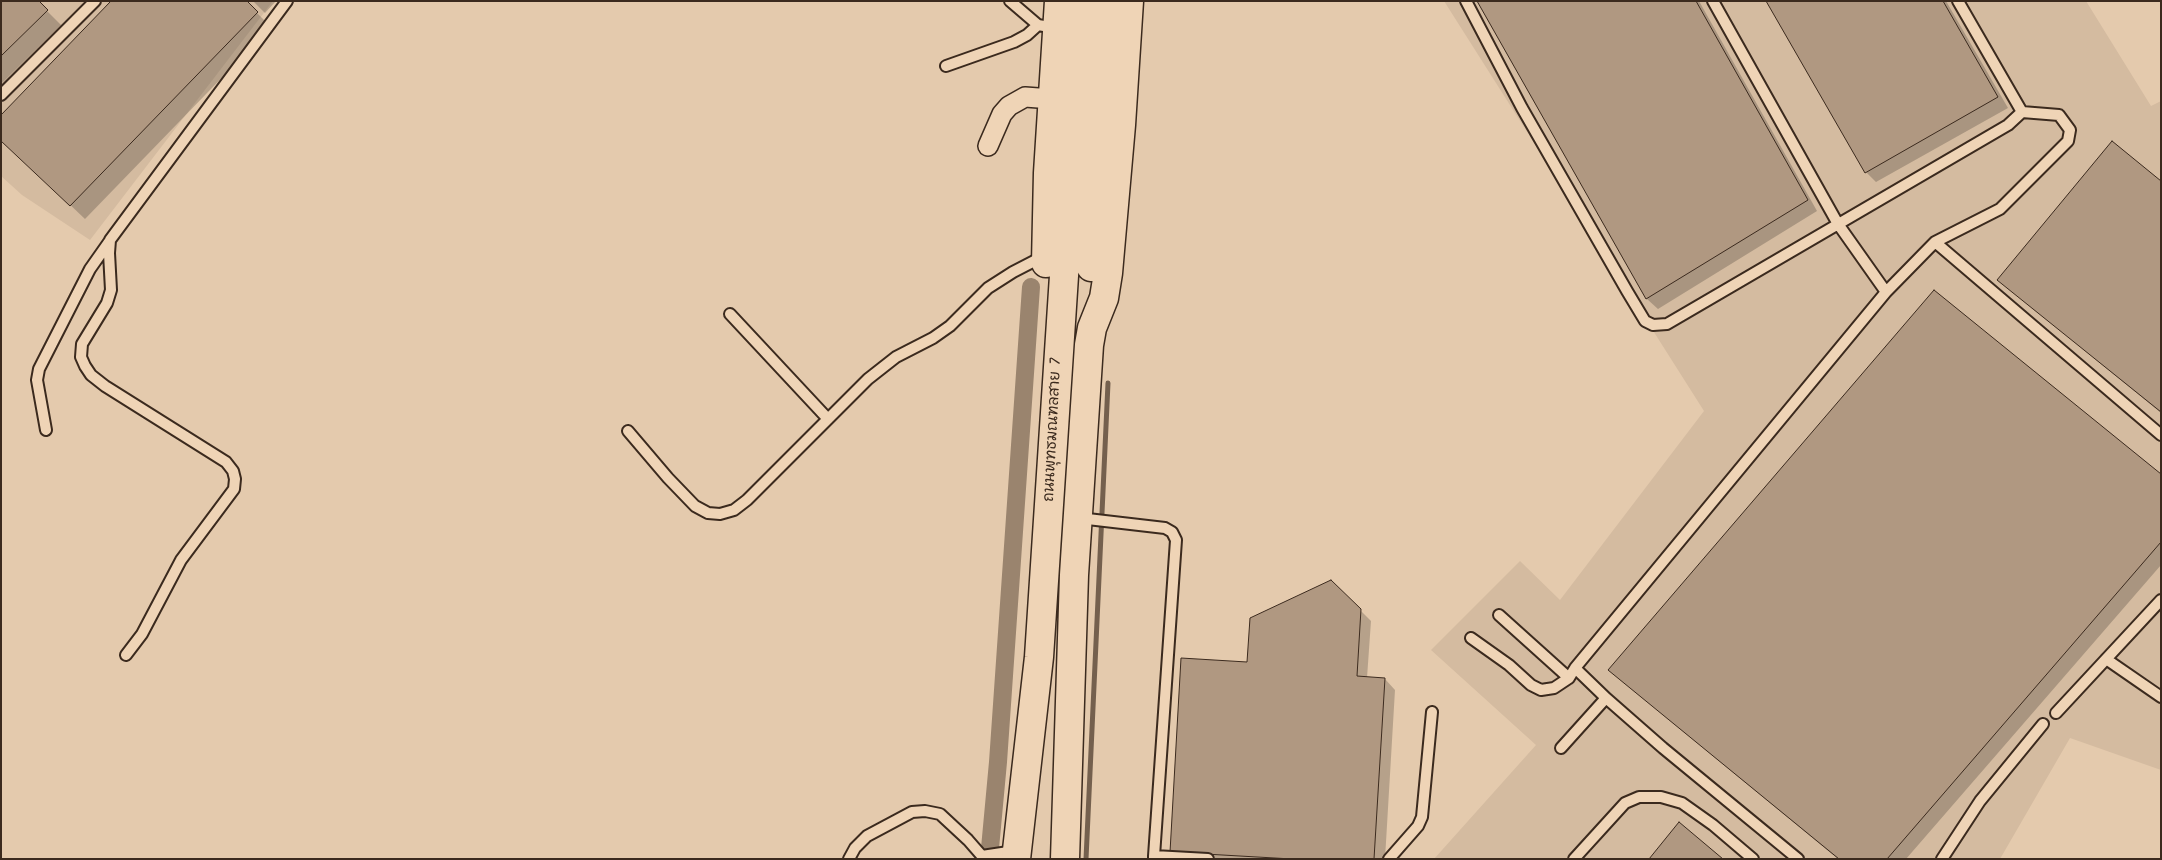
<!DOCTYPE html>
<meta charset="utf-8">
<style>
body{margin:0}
#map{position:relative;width:2162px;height:860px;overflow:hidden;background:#e4caad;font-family:Kalam,sans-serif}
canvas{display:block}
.frame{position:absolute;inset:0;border:2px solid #3b2a1e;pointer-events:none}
</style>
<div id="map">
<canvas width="2162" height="860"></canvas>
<div class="frame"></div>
</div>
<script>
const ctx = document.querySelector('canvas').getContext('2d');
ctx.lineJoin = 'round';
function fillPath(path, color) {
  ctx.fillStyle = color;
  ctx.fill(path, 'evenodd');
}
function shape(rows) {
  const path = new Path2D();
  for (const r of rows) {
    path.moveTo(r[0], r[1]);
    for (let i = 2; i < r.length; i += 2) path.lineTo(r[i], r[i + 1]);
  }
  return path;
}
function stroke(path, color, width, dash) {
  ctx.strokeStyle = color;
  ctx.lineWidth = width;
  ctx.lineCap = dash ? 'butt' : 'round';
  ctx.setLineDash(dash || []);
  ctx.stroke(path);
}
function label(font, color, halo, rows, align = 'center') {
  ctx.font = font + ' Kalam,"Playpen Sans Thai",sans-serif';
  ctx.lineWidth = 4;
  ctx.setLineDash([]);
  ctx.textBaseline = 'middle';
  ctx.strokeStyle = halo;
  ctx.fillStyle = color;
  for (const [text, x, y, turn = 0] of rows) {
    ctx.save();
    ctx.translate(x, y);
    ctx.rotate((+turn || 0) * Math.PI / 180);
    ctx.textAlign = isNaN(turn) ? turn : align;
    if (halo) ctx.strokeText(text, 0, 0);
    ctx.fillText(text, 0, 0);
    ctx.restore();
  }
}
const built = shape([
 [1,1,273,1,90,240,22,195,1,176],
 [1444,1,2086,1,2151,106,2161,101,2161,770,2070,738,2000,859,1434,859,1536,745,1431,650,1520,561,1560,600,1704,411]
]);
const shadow = shape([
 [37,1,61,25,1,84,1,5],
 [245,1,271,27,85,219,1,139],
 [253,1,276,1,265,13],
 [1479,1,1699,1,1817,211,1658,309,1647,299],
 [1768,1,1946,1,2008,108,1876,182,1866,172],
 [2161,183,2161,413,1999,280],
 [2161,476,2161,565,1906,859,1838,859,1621,680],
 [1331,581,1371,621,1367,678,1385,679,1395,690,1385,859,1179,859,1248,663]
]);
const stream = shape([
 [1086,859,1108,383]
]);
const canal = shape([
 [989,859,998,762,1031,287]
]);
const building = shape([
 [3,1,39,1,48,10,1,56,1,3,3,1],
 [111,1,247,1,258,12,70,206,1,141,1,115,111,1],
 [1477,1,1696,1,1808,200,1646,299,1477,1],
 [1766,1,1943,1,1998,97,1865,173,1766,1],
 [2112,141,2161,181,2161,412,1997,280,2112,141],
 [1934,290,2161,474,2161,542,1887,859,1839,859,1608,670,1934,290],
 [1331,580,1361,609,1357,676,1385,678,1374,859,1292,859,1170,852,1181,658,1247,662,1250,618,1331,580],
 [1679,822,1723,859,1649,859,1679,822]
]);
const service = shape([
 [1010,1,1038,25,1044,26],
 [1466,1,1522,108,1627,291,1645,321,1653,325,1667,324,2008,125,2022,112,1958,1],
 [1713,1,1838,224,1886,292],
 [946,66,1014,42,1027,35,1038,25],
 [1,95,95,1],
 [1935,242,2161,435],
 [730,314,828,419],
 [46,430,37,380,39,369,90,269,109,242],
 [628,431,668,478,695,506,708,513,720,514,734,510,747,500,868,379,896,357,933,338,950,326,988,288,1013,272,1044,256],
 [1079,518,1165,528,1172,532,1176,540,1154,856],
 [1499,615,1569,678],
 [1471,638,1509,665,1531,685,1541,690,1554,688,1569,678,1575,668],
 [126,655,142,634,181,560,234,489,235,479,233,471,226,462,105,386,91,375,85,366,81,357,82,344,107,303,111,290,109,253,110,240,287,1],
 [2106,659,2161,697],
 [2056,713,2161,600],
 [1561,748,1606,698],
 [849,859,855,848,867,836,912,812,925,811,940,814,968,840,982,856,1015,851],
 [1154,859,1154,856,1208,859],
 [1389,859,1418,826,1422,817,1432,712],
 [1574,859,1625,803,1639,797,1661,797,1682,803,1713,825,1753,859],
 [1798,859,1663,748,1606,698,1575,668,1886,292,1935,242,2000,209,2068,141,2070,130,2059,115,2022,112],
 [1942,859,1980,801,2043,724]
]);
const minor = shape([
 [988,146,1002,114,1009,106,1025,97,1052,99]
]);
const secondary = shape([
 [1046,263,1048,173,1059,1],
 [1091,267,1106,1],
 [1016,859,1039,657,1082,1],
 [1065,859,1074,575,1089,345,1092,328,1104,298,1108,273,1121,125,1129,1]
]);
const streetNames = [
 ["ถนนพุทธมณฑลสาย 7",1054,430,-87]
];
fillPath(built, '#d4bba0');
fillPath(shadow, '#0003');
stroke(stream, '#74604e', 5);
stroke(canal, '#9a846e', 18);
fillPath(building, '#b09881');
stroke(building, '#3b2a1e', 1);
stroke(service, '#3b2a1e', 14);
stroke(minor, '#3b2a1e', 22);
stroke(secondary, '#3b2a1e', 31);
stroke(service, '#efd4b6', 10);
stroke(minor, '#efd4b6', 19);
stroke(secondary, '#efd4b6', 28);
label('15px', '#3b2a1e', '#efd4b6', streetNames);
</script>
